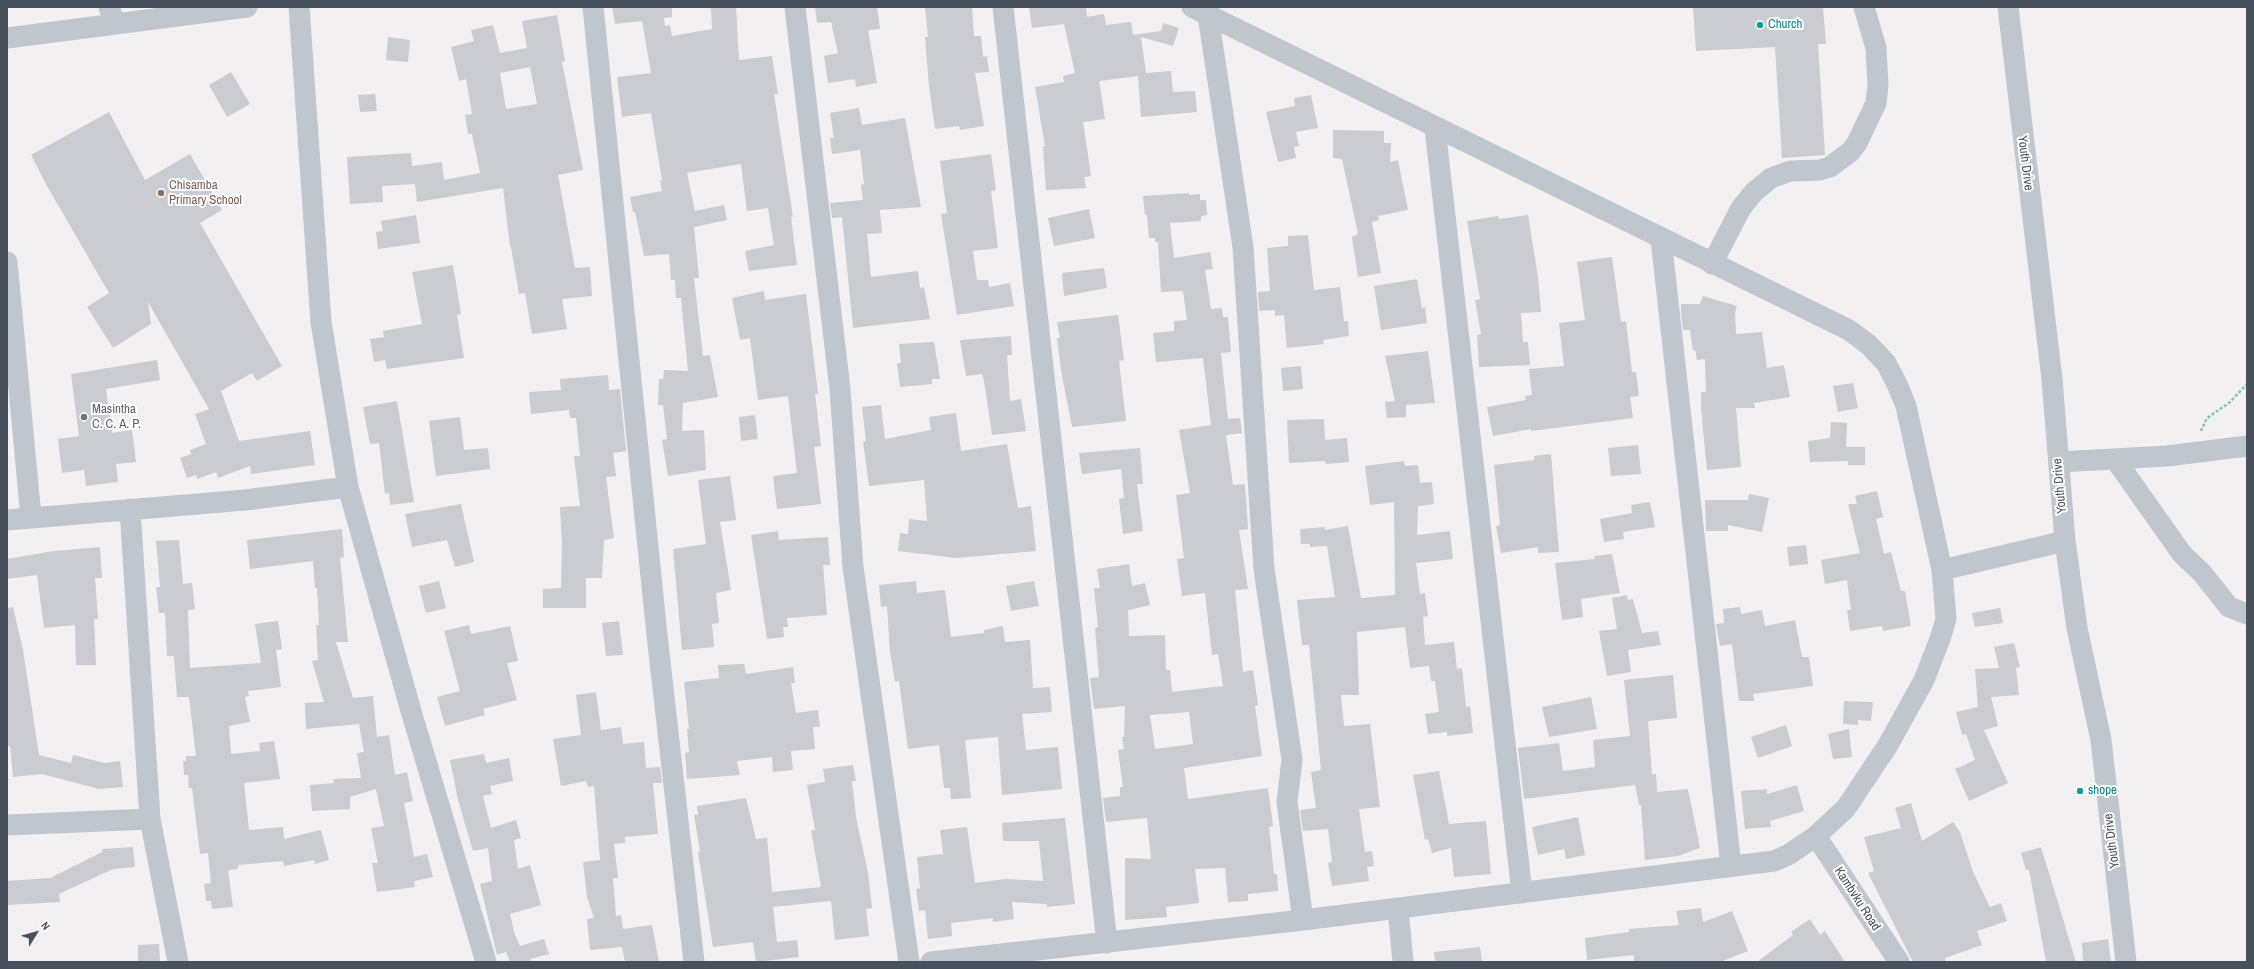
<!DOCTYPE html>
<style>
body{margin:0}
#map{position:relative;width:2254px;height:969px;overflow:hidden;background:#f2f0f0;font-family:"Archivo Narrow",sans-serif}
canvas{display:block}
.frame{position:absolute;inset:0;border:8px solid #49515c;pointer-events:none}
.north{position:absolute;left:16px;top:913px;width:40px;height:40px;-webkit-text-stroke:3px #fff;paint-order:stroke;rotate:53deg;font-size:11px;font-weight:700;line-height:16px;text-align:center;color:#49515c}
.north::after{content:'';display:block;margin:auto;width:14px;height:18px;background:#49515c;clip-path:polygon(50% 0,100% 100%,50% 72%,0 100%)}
</style>
<div id="map">
<canvas width="2254" height="969"></canvas>
<div class="frame"></div>
<div class="north">N</div>
</div>
<script>
const ctx = document.querySelector('canvas').getContext('2d');
ctx.lineJoin = 'round';
function fillPath(path, color) {
  ctx.fillStyle = color;
  ctx.fill(path, 'evenodd');
}
function shape(rows) {
  const path = new Path2D();
  for (const r of rows) {
    path.moveTo(r[0], r[1]);
    for (let i = 2; i < r.length; i += 2) path.lineTo(r[i], r[i + 1]);
  }
  return path;
}
function stroke(path, color, width, dash) {
  ctx.strokeStyle = color;
  ctx.lineWidth = width;
  ctx.lineCap = dash ? 'butt' : 'round';
  ctx.setLineDash(dash || []);
  ctx.stroke(path);
}
function label(font, color, halo, rows, align = 'center') {
  ctx.font = font + ' "Archivo Narrow",sans-serif';
  ctx.lineWidth = 4;
  ctx.setLineDash([]);
  ctx.textBaseline = 'middle';
  ctx.strokeStyle = halo;
  ctx.fillStyle = color;
  for (const [text, x, y, turn = 0] of rows) {
    ctx.save();
    ctx.translate(x, y);
    ctx.rotate((+turn || 0) * Math.PI / 180);
    ctx.textAlign = isNaN(turn) ? turn : align;
    if (halo) ctx.strokeText(text, 0, 0);
    ctx.fillText(text, 0, 0);
    ctx.restore();
  }
}
const building = shape([
 [612,7,672,7,672,17,664,18,665,26,670,25,672,36,712,29,711,7,736,7,739,60,772,56,778,94,774,94,793,217,791,217,797,265,749,271,745,251,774,245,768,208,747,211,741,164,687,173,695,211,724,205,727,220,694,227,699,278,694,278,703,356,710,355,718,397,683,403,682,431,704,430,706,470,668,476,662,440,667,439,663,405,658,405,659,379,663,379,664,370,688,371,681,298,676,298,675,280,671,280,669,254,644,256,635,212,633,212,630,197,662,191,660,181,662,180,651,113,622,117,617,77,651,73,642,21,615,24],
 [815,7,877,7,880,29,868,30,877,83,856,87,855,79,828,83,824,56,838,53,831,22,817,23],
 [925,7,972,7,974,36,981,36,983,57,987,56,989,72,975,73,984,126,960,130,959,126,935,129,929,86,925,37,928,37],
 [1029,7,1086,7,1087,17,1104,14,1106,25,1131,22,1133,35,1161,31,1163,23,1179,28,1173,46,1141,37,1146,73,1171,71,1173,92,1195,91,1197,112,1141,117,1138,76,1099,81,1105,119,1083,122,1091,176,1084,177,1086,188,1046,190,1043,146,1045,146,1035,87,1064,82,1063,76,1075,73,1064,24,1032,28],
 [1693,7,1823,7,1826,44,1818,44,1825,155,1782,158,1775,47,1696,51],
 [557,15,565,61,562,62,583,170,558,175,575,268,590,267,592,296,562,299,567,329,532,334,525,293,519,294,511,247,510,247,503,188,417,202,415,184,382,186,383,202,350,204,347,157,411,153,412,166,442,162,444,180,480,173,472,134,468,134,465,115,472,114,466,79,459,81,451,47,474,41,471,30,493,25,500,53,527,48,522,21],
 [530,67,537,104,506,109,500,73],
 [388,37,410,40,408,62,386,60],
 [231,72,250,104,227,117,209,85],
 [375,94,377,111,360,112,358,95],
 [1311,95,1318,128,1296,132,1299,146,1294,147,1296,158,1278,162,1266,112,1295,106,1294,98],
 [859,108,862,125,905,118,921,207,880,210,882,233,867,234,871,277,918,271,920,288,924,287,930,319,853,328,842,217,832,218,830,203,863,200,861,185,864,184,860,150,832,154,830,138,834,138,830,113],
 [109,112,145,180,190,154,222,210,200,223,282,366,257,381,252,373,221,391,239,441,310,431,315,465,251,474,250,466,218,478,216,472,197,479,196,475,187,478,180,458,191,454,190,450,206,444,195,414,209,409,148,302,151,324,113,348,87,307,109,293,47,186,31,155],
 [1333,130,1384,131,1384,143,1391,143,1390,162,1398,160,1408,210,1378,216,1379,220,1372,222,1381,273,1358,277,1352,237,1358,234,1342,159,1333,158],
 [991,154,996,190,991,191,998,248,973,251,977,280,988,280,989,287,1010,283,1014,306,957,315,941,214,947,213,940,161],
 [1189,193,1189,195,1200,194,1200,200,1206,200,1207,215,1201,216,1201,221,1170,223,1174,258,1210,252,1213,269,1205,270,1211,309,1222,308,1223,317,1228,317,1231,352,1221,353,1228,419,1240,418,1242,433,1226,435,1233,485,1245,484,1248,529,1239,530,1248,589,1235,590,1243,672,1253,670,1258,705,1255,706,1262,756,1184,768,1188,799,1268,788,1273,826,1269,827,1274,874,1277,874,1278,891,1248,894,1248,901,1228,902,1225,868,1195,869,1199,903,1166,907,1167,917,1125,920,1125,858,1151,859,1147,818,1106,822,1103,798,1120,796,1120,787,1123,787,1118,750,1124,749,1122,737,1124,737,1125,706,1094,709,1090,678,1099,677,1095,628,1098,627,1094,588,1100,588,1097,569,1129,564,1132,586,1145,583,1150,605,1128,610,1129,636,1165,635,1166,670,1170,670,1172,692,1223,686,1218,654,1212,655,1205,593,1182,596,1177,559,1184,558,1176,495,1190,493,1179,430,1211,425,1203,358,1156,362,1153,333,1174,331,1174,321,1187,320,1183,291,1161,292,1158,242,1155,242,1155,238,1149,238,1147,215,1145,215,1143,196],
 [1189,712,1193,744,1155,749,1150,715],
 [1089,209,1095,238,1054,246,1048,218],
 [416,215,420,243,378,249,376,232,383,231,381,221],
 [1528,215,1538,277,1541,312,1521,313,1523,342,1528,342,1530,365,1479,367,1477,335,1481,334,1475,300,1480,299,1467,221,1498,216,1499,219],
 [1308,235,1314,290,1340,287,1344,321,1348,321,1349,336,1323,340,1324,344,1287,348,1284,315,1275,316,1275,310,1259,311,1258,292,1270,291,1267,248,1288,246,1288,236],
 [1612,257,1621,322,1626,321,1632,372,1636,372,1639,396,1630,397,1633,418,1531,431,1531,429,1493,436,1487,407,1526,400,1525,396,1532,395,1529,369,1564,366,1559,323,1585,320,1577,262],
 [453,265,461,314,457,315,464,358,387,369,385,360,374,362,370,339,384,337,383,331,422,324,412,272],
 [1104,268,1107,288,1064,296,1062,273],
 [1417,279,1422,308,1425,307,1427,323,1381,330,1374,286],
 [764,291,765,300,806,294,818,394,815,394,821,446,814,447,821,504,777,509,773,476,797,473,788,396,758,400,750,338,740,340,732,298],
 [1703,296,1737,306,1735,312,1736,334,1762,332,1767,368,1784,365,1790,397,1754,403,1755,408,1736,408,1741,467,1707,470,1701,409,1701,392,1706,392,1705,359,1697,360,1695,350,1693,351,1690,330,1683,330,1681,311,1681,304,1700,304],
 [1118,315,1124,360,1119,361,1126,421,1072,427,1061,370,1057,338,1060,338,1057,322],
 [1011,336,1012,355,1007,355,1010,401,1021,399,1026,431,992,435,984,380,982,374,966,376,960,340],
 [934,342,940,379,932,379,932,384,900,387,897,363,901,363,899,344],
 [1428,351,1435,403,1406,405,1406,417,1387,418,1385,402,1395,401,1385,356],
 [157,360,160,380,106,389,112,433,132,430,136,462,116,464,118,482,86,486,84,470,62,473,58,439,79,436,71,374],
 [1301,366,1303,389,1283,391,1281,368],
 [608,375,609,390,620,389,626,451,613,453,616,476,606,477,614,538,604,540,602,578,586,578,586,608,543,608,543,589,561,588,562,545,560,507,580,506,574,456,580,456,576,418,570,418,569,410,531,414,529,392,561,390,560,379],
 [1853,383,1858,408,1838,412,1833,386],
 [397,401,414,502,390,505,389,493,385,494,379,443,370,444,363,407],
 [881,405,885,439,931,430,929,417,956,413,961,451,1007,444,1018,508,1031,506,1036,551,956,558,898,551,900,533,908,534,909,519,927,521,924,480,869,486,863,441,866,441,862,407],
 [755,415,758,439,741,441,739,417],
 [460,417,464,450,488,448,490,469,436,476,429,421],
 [1324,419,1325,440,1347,438,1349,462,1326,464,1325,461,1289,463,1287,420],
 [1831,422,1847,423,1846,447,1865,447,1865,465,1848,465,1848,461,1810,462,1808,441,1830,438],
 [1638,445,1641,474,1611,476,1608,448],
 [1140,448,1143,484,1137,484,1143,531,1123,534,1119,499,1124,498,1121,469,1082,474,1079,453],
 [1551,454,1559,552,1538,553,1538,547,1501,553,1496,526,1500,525,1494,465,1534,460,1534,456],
 [1404,461,1405,466,1418,465,1420,483,1432,482,1434,504,1418,506,1417,535,1450,531,1453,559,1416,563,1420,594,1425,593,1428,616,1423,617,1425,645,1454,642,1457,669,1462,668,1466,707,1470,706,1473,733,1447,736,1447,732,1428,734,1425,714,1439,712,1435,681,1431,681,1429,666,1410,668,1405,627,1357,632,1359,695,1341,695,1344,726,1370,724,1380,807,1359,809,1365,852,1372,851,1374,866,1367,867,1369,881,1332,886,1328,863,1332,862,1328,829,1303,831,1300,810,1316,808,1311,772,1321,770,1309,645,1302,645,1297,600,1335,597,1327,546,1310,547,1310,544,1301,544,1300,529,1325,527,1325,530,1348,526,1361,598,1395,595,1394,502,1370,505,1365,466],
 [730,476,736,520,720,522,731,590,716,593,719,623,712,624,714,647,682,650,673,549,706,544,698,480],
 [1877,491,1883,517,1876,519,1884,554,1891,552,1901,591,1905,591,1911,626,1883,631,1882,626,1850,631,1847,610,1851,610,1847,580,1825,584,1821,560,1860,553,1848,504,1857,504,1855,496],
 [1749,494,1769,498,1762,532,1728,525,1728,531,1706,531,1705,500,1748,500],
 [1650,502,1655,527,1623,532,1624,539,1604,542,1600,519,1632,513,1631,505],
 [461,504,474,562,455,567,447,540,412,547,405,514],
 [342,529,344,557,340,558,348,642,336,642,353,698,373,696,377,737,389,735,395,775,407,772,413,801,404,803,414,857,427,854,433,877,414,881,415,887,377,892,372,863,378,863,371,828,384,826,376,789,350,797,350,809,312,811,310,785,334,783,333,779,361,778,357,753,364,752,359,724,306,729,305,703,324,702,312,661,318,660,316,625,319,625,317,588,315,588,313,561,250,569,247,540],
 [778,531,779,540,828,537,830,565,823,565,827,615,787,618,788,627,783,627,784,637,767,639,751,535],
 [179,540,183,584,192,583,195,609,188,610,190,668,261,663,255,624,278,621,282,649,276,650,281,687,248,691,249,696,245,697,250,722,229,726,231,754,260,751,259,743,274,741,280,779,244,783,249,830,283,827,284,839,321,830,329,860,315,864,314,860,284,866,283,861,238,865,238,869,228,870,233,907,212,909,211,901,206,901,204,884,211,883,208,853,200,854,192,788,189,788,188,775,184,775,183,761,186,761,186,756,196,756,189,697,177,697,174,656,167,656,165,613,159,613,156,587,160,587,156,541],
 [1806,545,1808,564,1789,566,1787,547],
 [100,547,102,578,95,578,98,619,94,619,96,665,76,665,75,625,44,628,37,575,7,579,7,559,54,551],
 [1612,554,1620,593,1581,599,1583,617,1562,620,1555,563,1595,559,1594,556],
 [439,581,446,608,426,613,419,586],
 [916,581,917,593,945,590,951,637,984,633,984,630,1003,626,1005,642,1030,640,1033,688,1050,687,1052,712,1022,714,1026,750,1058,747,1062,789,1002,795,998,737,965,740,971,798,951,799,950,788,944,788,939,745,908,749,899,681,895,682,890,652,887,606,881,607,879,585],
 [1034,581,1039,606,1011,611,1006,586],
 [1627,595,1628,600,1633,599,1642,633,1658,631,1661,645,1628,650,1631,672,1607,676,1599,631,1617,629,1612,598],
 [13,607,23,650,39,755,71,763,73,755,105,763,120,761,123,787,99,789,42,774,13,777,10,746,8,746,7,737,7,608],
 [1740,607,1741,614,1762,610,1765,626,1795,620,1802,657,1809,657,1813,686,1753,694,1754,701,1739,701,1732,644,1720,646,1716,624,1724,623,1723,609],
 [2000,608,2003,623,1975,627,1972,613],
 [619,621,623,655,606,656,602,623],
 [469,625,471,634,510,626,518,661,507,663,517,700,483,709,485,715,445,726,437,697,460,691,444,631],
 [2014,643,2020,667,2016,668,2019,695,1991,697,1998,726,1984,730,2008,783,1969,801,1955,769,1975,760,1966,734,1962,735,1956,712,1978,707,1975,669,1999,668,1994,647],
 [744,664,746,674,793,667,795,683,791,683,796,713,818,710,820,727,813,727,815,749,791,751,793,770,773,772,772,757,737,761,740,775,687,779,685,753,689,752,687,729,689,729,684,682,719,678,718,665],
 [1673,675,1677,718,1648,721,1652,774,1656,774,1657,792,1688,789,1700,848,1678,856,1645,860,1641,805,1639,805,1635,785,1524,799,1518,748,1559,743,1563,771,1595,767,1593,740,1630,736,1624,680],
 [596,692,601,730,621,727,623,744,644,742,646,768,660,767,662,783,653,783,658,834,625,837,625,843,614,844,618,878,613,878,616,916,621,915,623,929,652,925,659,962,625,962,622,947,590,950,587,919,594,918,587,897,583,862,600,860,594,786,588,787,586,781,561,786,553,739,581,735,576,695],
 [1591,697,1597,729,1549,737,1542,707],
 [1844,701,1873,702,1871,721,1858,720,1858,725,1843,724],
 [1786,725,1792,746,1758,758,1751,737],
 [1849,729,1852,757,1833,759,1828,734],
 [484,754,486,763,509,758,513,781,490,786,492,794,483,796,491,828,516,820,521,838,514,840,518,869,530,865,541,905,510,914,514,932,520,946,544,939,549,954,530,959,531,962,510,962,506,952,497,955,480,884,492,881,488,848,473,851,458,800,450,760],
 [853,765,856,781,852,781,856,817,868,873,872,908,866,909,869,936,835,940,831,901,773,907,777,942,797,940,799,957,756,962,753,942,713,947,698,852,700,851,694,815,698,815,697,806,746,798,756,839,767,838,772,892,821,887,811,830,815,830,807,785,825,782,823,769],
 [1439,771,1449,824,1486,821,1491,874,1454,877,1451,848,1432,853,1428,839,1425,840,1413,775],
 [1797,785,1804,811,1770,821,1771,827,1745,829,1741,791,1767,789,1767,794],
 [1911,803,1922,841,1953,822,1960,832,1973,872,1990,907,2001,903,2007,921,1977,931,1982,945,1945,958,1946,962,1913,962,1868,873,1874,871,1864,837,1901,828,1895,808],
 [1578,817,1585,855,1566,859,1564,849,1538,855,1532,827],
 [1065,818,1075,904,1047,907,1047,904,1012,902,1014,919,993,922,993,918,951,923,952,936,928,939,925,910,919,911,916,889,920,888,917,857,943,854,940,830,967,827,975,883,1006,879,1043,881,1039,841,1003,841,1002,823],
 [133,847,135,867,113,869,59,894,60,902,7,905,7,881,50,878,102,852,102,849],
 [2041,847,2076,962,2046,962,2029,870,2026,870,2021,853],
 [1701,908,1703,922,1732,911,1748,951,1720,962,1634,962,1634,955,1587,960,1585,938,1629,932,1629,929,1679,925,1676,911],
 [1810,919,1820,935,1825,931,1845,962,1757,962,1793,935,1791,932],
 [2108,939,2111,962,2083,962,2082,943],
 [159,944,160,962,138,962,138,945],
 [1480,947,1482,962,1435,962,1434,952]
]);
const path = shape([
 [2201,431,2207,418,2229,403,2247,384]
]);
const minor = shape([
 [109,7,115,24],
 [299,7,321,322,348,487,411,711,486,962],
 [593,7,657,635,694,962],
 [795,7,840,389,853,567,909,962],
 [1003,7,1107,943],
 [2008,7,2052,379,2065,541,2077,628,2101,740,2126,962],
 [1208,15,1243,247,1264,569,1292,760,1287,802,1303,920],
 [7,38,247,7],
 [1435,128,1522,893],
 [1661,239,1731,866],
 [7,262,31,517],
 [1712,264,1741,208,1754,192,1771,178,1790,171,1820,170,1830,167,1850,152,1857,143,1876,103,1878,85,1876,48,1864,7],
 [2115,459,2182,554,2202,573,2229,607,2247,614],
 [2059,462,2167,456,2247,446],
 [130,509,150,819,178,962],
 [7,520,245,500,348,487],
 [1942,570,2065,541],
 [7,825,150,819],
 [1816,836,1899,962],
 [1398,909,1403,962],
 [931,962,1303,920,1774,861,1788,855,1816,836,1846,808,1888,745,1924,680,1940,639,1946,619,1942,570,1906,406,1897,384,1886,363,1869,345,1849,330,1192,7]
]);
const markers = [
 [1760,25,4,"#0f9aa8"],
 [161,193,4,"#8d6e63"],
 [84,417,4,"#6b7280"],
 [2080,791,4,"#0f9aa8"]
];
const cultureNames = [
 ["Church",1768,25],
 ["shope",2088,791]
];
const streetNames = [
 ["Youth Drive",2025,163,83],
 ["Youth Drive",2060,486,-95],
 ["Youth Drive",2112,841,-97],
 ["Kambvku Road",1857,899,57]
];
const educationNames = [
 ["Chisamba",169,186],
 ["Primary School",169,201]
];
const worshipNames = [
 ["Masintha",92,410],
 ["C. C. A. P.",92,425]
];
fillPath(building, '#caccd2');
stroke(path, '#7cc8a9', 2.5, [3, 2]);
stroke(minor, '#bfc6cd', 21);
for (const [x, y, r, color] of markers) {
  const dot = new Path2D();
  dot.arc(x, y, r, 0, 2 * Math.PI);
  ctx.fillStyle = color;
  ctx.fill(dot);
  stroke(dot, '#fff', 1.5);
}
label('13px', '#0d838f', '#fff', cultureNames, 'left');
label('13px', '#49515c', '#fff', streetNames);
label('13px', '#785e54', '#fff', educationNames, 'left');
label('13px', '#5b616d', '#fff', worshipNames, 'left');
</script>
